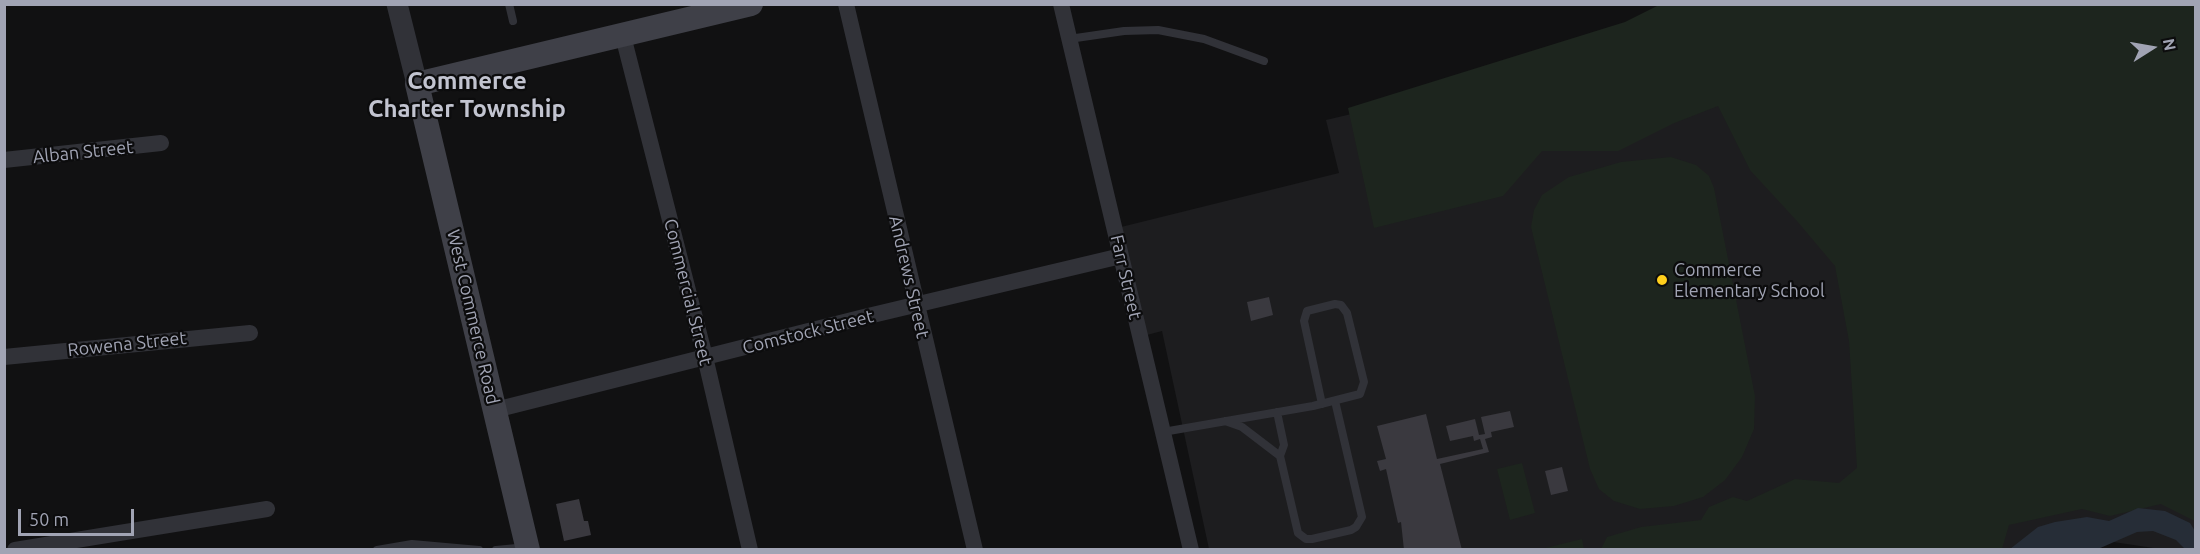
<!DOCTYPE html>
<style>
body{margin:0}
#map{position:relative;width:2200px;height:554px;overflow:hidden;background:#111112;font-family:Ubuntu,sans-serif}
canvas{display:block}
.frame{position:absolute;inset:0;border:6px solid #a1a4b4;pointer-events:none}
.north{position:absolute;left:2122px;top:18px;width:60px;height:60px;-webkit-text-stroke:4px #0c0c0d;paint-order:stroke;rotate:79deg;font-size:16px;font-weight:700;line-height:24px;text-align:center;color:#a1a4b4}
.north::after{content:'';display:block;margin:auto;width:21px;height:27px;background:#a1a4b4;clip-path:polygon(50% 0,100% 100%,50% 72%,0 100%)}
.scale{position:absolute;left:18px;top:509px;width:116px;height:27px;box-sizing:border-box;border:3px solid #a1a4b4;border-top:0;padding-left:8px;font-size:18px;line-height:21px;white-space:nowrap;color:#a1a4b4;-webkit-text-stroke:4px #0c0c0d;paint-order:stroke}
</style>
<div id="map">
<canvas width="2200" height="554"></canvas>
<div class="frame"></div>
<div class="north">N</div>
<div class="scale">50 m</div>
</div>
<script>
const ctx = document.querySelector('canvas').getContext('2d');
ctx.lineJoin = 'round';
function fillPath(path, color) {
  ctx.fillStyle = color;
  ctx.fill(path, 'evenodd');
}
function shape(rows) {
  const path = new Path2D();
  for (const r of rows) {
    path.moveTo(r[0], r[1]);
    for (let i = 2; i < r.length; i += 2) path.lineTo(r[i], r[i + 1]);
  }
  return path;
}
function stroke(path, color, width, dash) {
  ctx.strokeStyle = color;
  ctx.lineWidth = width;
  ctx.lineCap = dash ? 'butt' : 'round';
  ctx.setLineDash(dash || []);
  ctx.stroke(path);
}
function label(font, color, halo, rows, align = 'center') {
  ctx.font = font + ' Ubuntu,sans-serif';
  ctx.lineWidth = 4.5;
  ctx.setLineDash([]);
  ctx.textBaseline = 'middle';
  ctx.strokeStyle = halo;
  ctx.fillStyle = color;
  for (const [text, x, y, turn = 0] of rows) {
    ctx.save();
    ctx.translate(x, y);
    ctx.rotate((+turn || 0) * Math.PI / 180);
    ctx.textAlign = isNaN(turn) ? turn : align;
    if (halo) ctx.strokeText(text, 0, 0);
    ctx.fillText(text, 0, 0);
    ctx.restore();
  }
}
const built = shape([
 [2195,5,2195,549,2160,549,2067,535,2044,550,1209,549,1162,331,1143,336,1117,228,1339,173,1326,120,1766,16]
]);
const green = shape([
 [1659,5,2195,5,2195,521,2161,504,2110,516,2082,509,2009,525,2002,549,1601,549,1607,537,1641,527,1701,520,1709,507,1733,497,1747,501,1795,479,1839,483,1857,468,1849,341,1835,266,1797,221,1750,170,1718,106,1672,124,1618,151,1542,151,1503,196,1374,228,1348,108,1625,22],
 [1671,157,1696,165,1709,176,1714,188,1755,396,1754,429,1742,457,1725,480,1703,497,1674,506,1640,509,1614,501,1599,489,1590,469,1531,227,1534,210,1542,195,1569,177,1621,162],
 [1522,463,1535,513,1510,520,1497,469],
 [1582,539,1584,549,1541,549]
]);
const water = shape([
 [2138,508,2165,511,2190,523,2195,531,2195,549,2185,549,2176,540,2153,531,2137,532,2098,549,2010,549,2038,527,2055,522,2087,517,2109,521]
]);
const building = shape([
 [1269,297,1273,315,1251,321,1247,302],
 [1510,411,1514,427,1491,432,1492,437,1485,439,1489,452,1440,464,1462,550,1404,550,1401,522,1398,523,1386,469,1380,471,1377,461,1386,459,1377,426,1426,414,1437,459,1483,449,1480,439,1474,441,1473,436,1450,441,1446,426,1475,419,1479,435,1485,434,1481,417],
 [1562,467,1568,491,1551,495,1545,471],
 [579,499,584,521,588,521,591,535,564,541,556,504]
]);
const service = shape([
 [509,4,513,21],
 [1069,39,1124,31,1158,30,1204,39,1264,61],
 [1277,412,1284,445,1280,456,1298,533,1306,539,1312,539,1351,530,1356,527,1362,517,1335,401],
 [1225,421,1242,427,1280,456],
 [1163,432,1313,406,1360,394,1364,382,1347,313,1341,305,1335,304,1307,311,1304,321,1322,404],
 [377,550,412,544,479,550],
 [496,550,527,547]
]);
const minor = shape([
 [846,4,975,550],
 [1061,4,1191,550],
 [623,36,705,357,750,550],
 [4,160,161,143],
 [4,357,250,333],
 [495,410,864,317,1121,256],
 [15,550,267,509]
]);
const tertiary = shape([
 [397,4,417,84]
]);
const secondary = shape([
 [528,550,417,84,751,4]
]);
const markers = [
 [1662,280,6,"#ffcf1c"]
];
const streetNames = [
 ["Alban Street",83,152,-6],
 ["Andrews Street",909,277,77],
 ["Farr Street",1126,277,77],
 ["Commercial Street",688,292,76],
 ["West Commerce Road",473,317,77],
 ["Comstock Street",808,332,-14],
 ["Rowena Street",127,344,-6]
];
const poiNames = [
 ["Commerce",1674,270],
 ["Elementary School",1674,291]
];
const districtNames = [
 ["Commerce",467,81],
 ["Charter Township",467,109]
];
fillPath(built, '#1d1d1f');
fillPath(green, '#1d251e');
fillPath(water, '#262d37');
fillPath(building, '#3a393f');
stroke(service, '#313238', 8);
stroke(minor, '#313238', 16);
stroke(tertiary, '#313238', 21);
stroke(secondary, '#3f4048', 24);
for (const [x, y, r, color] of markers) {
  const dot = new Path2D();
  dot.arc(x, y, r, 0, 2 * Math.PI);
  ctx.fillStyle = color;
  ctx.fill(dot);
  stroke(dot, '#0c0c0d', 2);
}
label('18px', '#a1a4b4', '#0c0c0d', streetNames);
label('18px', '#a1a4b4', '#0c0c0d', poiNames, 'left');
label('bold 24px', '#c2c4d0', '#0c0c0d', districtNames);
</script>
